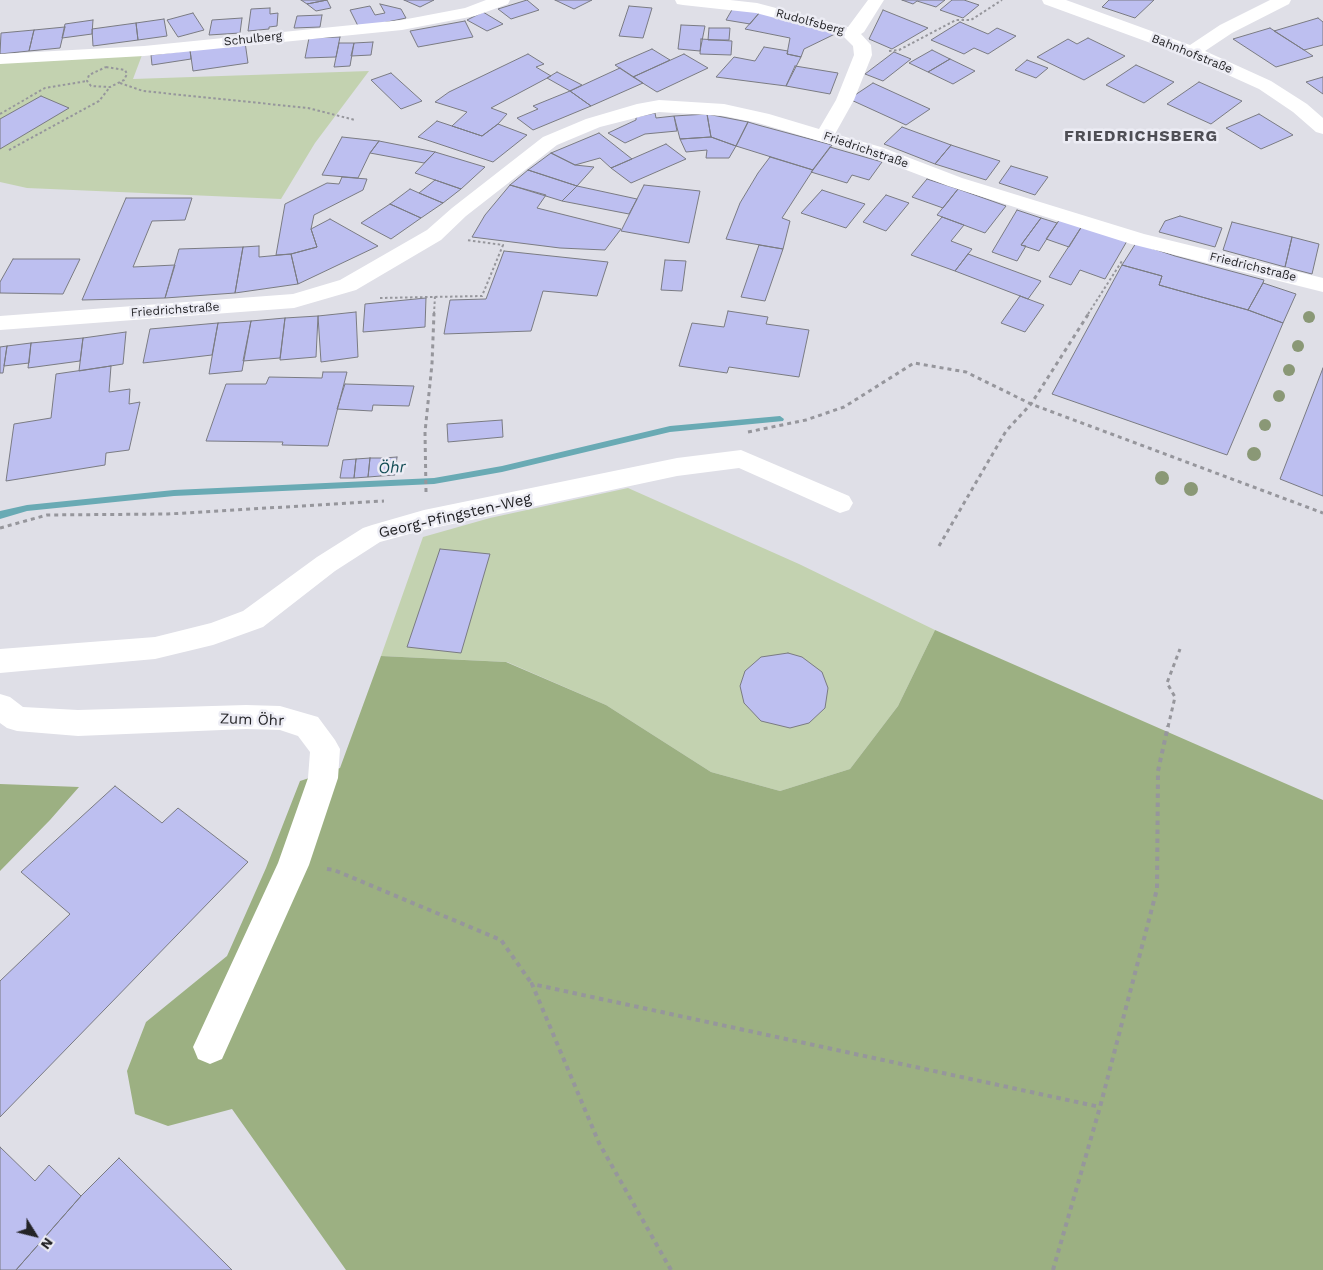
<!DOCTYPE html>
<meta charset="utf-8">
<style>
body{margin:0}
#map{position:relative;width:1323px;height:1270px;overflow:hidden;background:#dfdfe7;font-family:"Work Sans",sans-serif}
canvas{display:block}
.north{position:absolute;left:10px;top:1210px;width:50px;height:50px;-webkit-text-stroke:4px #ececf4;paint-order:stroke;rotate:126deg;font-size:14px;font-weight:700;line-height:20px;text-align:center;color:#232326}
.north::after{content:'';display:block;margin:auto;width:18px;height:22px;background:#232326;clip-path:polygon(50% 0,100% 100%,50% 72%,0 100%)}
</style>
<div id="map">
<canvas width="1323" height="1270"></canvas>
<div class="north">N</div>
</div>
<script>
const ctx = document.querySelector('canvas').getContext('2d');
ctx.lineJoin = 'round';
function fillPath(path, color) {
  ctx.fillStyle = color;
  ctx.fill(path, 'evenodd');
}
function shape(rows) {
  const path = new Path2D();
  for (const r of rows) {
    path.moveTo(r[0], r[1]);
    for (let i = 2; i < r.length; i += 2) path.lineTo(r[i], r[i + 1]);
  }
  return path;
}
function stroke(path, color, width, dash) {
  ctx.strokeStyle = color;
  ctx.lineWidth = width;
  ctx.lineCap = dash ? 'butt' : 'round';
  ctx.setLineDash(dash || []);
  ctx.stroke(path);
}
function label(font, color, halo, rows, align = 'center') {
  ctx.font = font + ' "Work Sans",sans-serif';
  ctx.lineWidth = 5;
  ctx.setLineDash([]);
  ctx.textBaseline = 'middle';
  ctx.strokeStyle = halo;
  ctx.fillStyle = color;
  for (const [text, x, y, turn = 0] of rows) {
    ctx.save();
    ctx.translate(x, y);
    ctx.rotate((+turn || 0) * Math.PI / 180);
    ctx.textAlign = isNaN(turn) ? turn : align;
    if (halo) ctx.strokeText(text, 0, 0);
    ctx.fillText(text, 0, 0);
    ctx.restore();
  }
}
const green = shape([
 [142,55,133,79,369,71,315,143,281,199,27,188,0,182,0,62],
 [628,488,799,564,935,630,898,706,850,769,780,791,711,772,606,705,507,662,381,656,423,537,490,518]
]);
const forest = shape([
 [935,630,1323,800,1323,1270,346,1270,232,1109,168,1126,135,1114,127,1071,146,1022,227,956,266,868,300,781,340,768,381,656,506,662,606,705,711,772,780,791,850,769,898,706],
 [0,784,79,787,50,820,0,871]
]);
const stream = shape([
 [780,416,784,419,783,421,670,432,502,472,434,484,174,496,27,511,0,519,0,511,27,505,174,490,434,478,502,466,670,426,780,416]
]);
const building = shape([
 [301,0,327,0,307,4,301,0],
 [327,0,331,8,316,11,307,4,327,0],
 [404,0,434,0,420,7,404,0],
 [527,0,539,10,511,19,498,9,527,0],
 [555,0,592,0,574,9,555,0],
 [902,0,945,0,936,7,917,1,913,4,902,0],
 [952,0,964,0,979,5,963,18,940,10,952,0],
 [1109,0,1154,0,1135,18,1102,7,1109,0],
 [380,4,401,9,406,18,359,28,350,10,370,6,375,15,385,13,380,4],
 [629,6,652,8,643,38,619,36,629,6],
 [270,8,270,14,278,13,277,26,269,27,269,29,248,31,251,9,270,8],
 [733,8,760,12,750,24,726,20,733,8],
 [883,10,928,28,892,49,869,39,883,10],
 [483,12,503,24,487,31,467,20,483,12],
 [760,12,837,33,804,49,801,57,787,54,790,38,745,29,760,12],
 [193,13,204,30,178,37,167,20,193,13],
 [322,15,320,27,294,28,297,16,322,15],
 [242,18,240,33,209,35,212,20,242,18],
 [1318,18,1323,22,1323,45,1304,50,1274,31,1318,18],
 [164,19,167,36,138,40,136,23,164,19],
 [93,20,92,34,62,38,65,24,93,20],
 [465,21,473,37,418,47,410,31,465,21],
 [960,22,988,34,997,28,1016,36,988,54,974,48,964,54,931,40,960,22],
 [136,23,138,40,93,46,92,29,136,23],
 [681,25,705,26,700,51,678,49,681,25],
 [65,27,60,48,29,51,34,30,65,27],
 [709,28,730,28,729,40,708,40,709,28],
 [1270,28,1304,50,1313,56,1276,67,1233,39,1270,28],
 [34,30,29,51,0,54,1,33,34,30],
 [340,37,336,57,305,58,309,38,340,37],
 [1088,38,1125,56,1084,80,1037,57,1068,39,1077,44,1088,38],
 [701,39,732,41,731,55,700,54,701,39],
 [245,42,248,63,193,71,190,50,245,42],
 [373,42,371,55,351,56,354,43,373,42],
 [339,43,354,43,350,66,334,67,339,43],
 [764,47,788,51,787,54,801,57,786,86,716,77,734,57,755,61,764,47],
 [652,49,670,60,633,77,615,65,652,49],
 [190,50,191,59,152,65,151,55,190,50],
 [932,50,950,59,928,72,909,63,932,50],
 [894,52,911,59,883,81,865,74,894,52],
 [528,54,544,64,536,67,551,76,491,108,507,114,498,124,482,136,452,126,467,112,435,102,449,92,528,54],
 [684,54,708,68,657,92,633,77,684,54],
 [950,59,975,71,953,84,928,72,950,59],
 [1027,60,1048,68,1036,78,1015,70,1027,60],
 [1136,65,1174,82,1144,103,1106,85,1136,65],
 [795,66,838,73,830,94,786,86,795,66],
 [620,68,643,83,591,106,570,91,620,68],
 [557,72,582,85,570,91,547,78,557,72],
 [391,73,422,101,401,109,371,80,391,73],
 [1323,77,1323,94,1306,82,1323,77],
 [1199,82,1242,101,1211,124,1167,104,1199,82],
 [873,83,930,109,906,125,849,99,873,83],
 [570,91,591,106,533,130,517,118,538,109,533,106,570,91],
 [41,96,69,108,0,149,0,119,41,96],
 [655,113,656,118,674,116,677,131,645,134,625,143,608,133,636,120,636,117,655,113],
 [707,114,748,122,736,146,711,137,707,114],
 [707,114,711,137,680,139,674,116,707,114],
 [1259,114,1293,135,1261,149,1226,128,1259,114],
 [437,121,482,136,498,124,527,135,493,162,418,137,437,121],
 [748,122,758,125,832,145,813,170,736,146,748,122],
 [902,127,951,145,935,164,884,144,902,127],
 [599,133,632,159,611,168,600,158,575,165,551,153,599,133],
 [342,137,379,141,370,153,358,178,322,175,342,137],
 [711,137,736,146,729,158,706,158,707,150,686,152,680,139,711,137],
 [379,141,435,152,424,163,370,153,379,141],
 [666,144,686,159,631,183,611,168,666,144],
 [951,145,1000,161,986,180,935,164,951,145],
 [830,147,882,162,869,180,852,175,847,183,811,172,830,147],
 [435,152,485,167,461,189,415,173,435,152],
 [551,153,575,165,594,167,577,186,528,170,551,153],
 [770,157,813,170,782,218,790,221,783,249,726,239,740,203,758,173,770,157],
 [1011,166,1048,177,1035,195,999,183,1011,166],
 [528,170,577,186,562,201,510,185,528,170],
 [342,177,367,179,363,190,314,215,311,229,317,247,291,254,276,255,285,204,327,183,339,184,342,177],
 [927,179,958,189,943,208,912,197,927,179],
 [435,180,461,189,443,203,419,193,435,180],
 [510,185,546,195,537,208,621,229,605,250,560,248,472,237,485,215,510,185],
 [644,185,700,191,689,243,621,231,644,185],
 [577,186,637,199,629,214,562,201,577,186],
 [410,189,419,193,443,203,421,218,390,204,410,189],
 [958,189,1006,206,985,233,937,215,958,189],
 [822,190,865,204,846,228,801,213,822,190],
 [886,195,909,203,886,231,863,222,886,195],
 [126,198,192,198,185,220,152,221,133,267,175,265,165,298,82,300,126,198],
 [390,204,421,218,391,239,361,223,390,204],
 [1017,210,1041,218,1021,245,1026,246,1017,261,992,252,1017,210],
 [1180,216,1222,228,1215,247,1159,232,1165,221,1180,216],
 [942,217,964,225,951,241,972,249,955,271,911,255,942,217],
 [1041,218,1057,223,1039,251,1021,245,1041,218],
 [330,219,378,246,298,284,291,254,317,247,311,229,330,219],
 [1060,219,1082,226,1069,247,1046,239,1060,219],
 [1232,222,1292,237,1285,267,1223,250,1232,222],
 [1082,226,1127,241,1105,279,1080,270,1071,285,1049,277,1082,226],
 [1292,237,1319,244,1312,274,1285,267,1292,237],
 [1136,243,1175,256,1264,280,1263,283,1248,310,1159,285,1162,276,1122,265,1136,243],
 [759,245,783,249,765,301,741,297,759,245],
 [259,246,259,257,291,254,298,284,235,293,243,247,259,246],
 [243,247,235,293,165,298,179,249,243,247],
 [504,251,608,262,597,296,543,291,531,331,444,334,450,300,486,299,504,251],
 [968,254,1041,281,1028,299,955,271,968,254],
 [13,259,80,259,63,294,0,293,0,282,13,259],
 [665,260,686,261,682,291,661,290,665,260],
 [1122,265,1162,276,1159,285,1248,310,1283,323,1227,455,1052,394,1122,265],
 [1263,283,1296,294,1283,323,1248,310,1263,283],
 [1020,296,1044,305,1025,332,1001,323,1020,296],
 [426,298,425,327,363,332,365,304,426,298],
 [728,311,768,317,766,324,809,330,799,377,729,367,727,373,679,366,692,323,724,327,728,311],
 [356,312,358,357,321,362,318,316,356,312],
 [318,316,316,357,280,360,285,318,318,316],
 [285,318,280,358,243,361,251,321,285,318],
 [251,321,242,371,209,374,218,323,251,321],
 [218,323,212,355,143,363,150,329,218,323],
 [126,332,123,364,79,371,83,338,126,332],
 [83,338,80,361,28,368,31,343,83,338],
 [31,343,29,363,4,366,7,346,31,343],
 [7,346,3,373,0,373,0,347,7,346],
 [111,366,109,392,130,389,129,404,140,402,129,450,106,453,105,465,6,481,14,424,51,418,56,374,111,366],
 [1323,368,1323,496,1280,479,1323,368],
 [323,372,347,372,328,446,282,445,283,442,206,441,226,384,266,384,269,377,322,378,323,372],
 [345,384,414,386,409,406,373,405,372,411,337,409,345,384],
 [502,420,503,437,448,442,447,424,502,420],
 [397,457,395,475,381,476,383,458,397,457],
 [370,458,383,458,381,476,368,477,370,458],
 [370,458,368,477,354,478,356,459,370,458],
 [356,459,354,478,340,478,343,460,356,459],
 [440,549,490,554,461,653,407,647,440,549],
 [788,653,802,657,822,672,828,688,825,708,809,723,790,728,761,721,744,703,740,686,745,671,761,657,788,653],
 [115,786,162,823,178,808,248,862,0,1117,0,981,70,914,21,872,115,786],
 [0,1147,35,1181,49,1165,81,1196,16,1270,0,1270,0,1147],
 [119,1158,232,1270,16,1270,81,1196,119,1158]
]);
const pathFar2 = shape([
 [889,51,899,50,956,20,971,20,1002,0],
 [106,67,125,70,127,74,124,80,110,87,91,86,87,81,89,75,106,67],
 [120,83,143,91,308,108,355,120],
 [0,114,45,88,87,81],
 [9,150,99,101,110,87],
 [380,298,482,296,503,245,466,240],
 [434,314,435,296],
 [1088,314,1122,261]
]);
const pathFar1 = shape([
 [748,432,806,420,844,407,914,363,966,372,1031,404,1323,513],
 [426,492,425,432,432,364,434,313],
 [0,528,47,515,168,514,384,501],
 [939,546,1006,431,1031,404,1089,313],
 [1168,727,1175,697,1167,683,1180,649]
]);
const path = shape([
 [327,869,334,870,501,940,532,984],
 [671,1270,599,1143,532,984,1100,1107],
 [1053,1270,1100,1107,1157,889,1158,771,1168,726]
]);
const minor = shape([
 [486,0,510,0,508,4,475,16,402,30,144,56,0,64,0,54,144,46,402,20,465,8,486,0],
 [675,0,730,0,757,3,848,27,868,0,884,0,864,32,861,34,871,45,872,55,854,100,835,134,881,147,962,178,1144,234,1323,278,1323,292,1131,244,948,186,867,155,758,123,724,116,659,112,600,127,557,145,466,216,441,240,356,290,294,308,0,330,0,316,293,294,340,280,427,230,452,208,543,137,586,119,637,104,659,100,724,104,769,114,819,129,836,100,854,55,853,46,843,36,756,13,683,5,677,4,675,0],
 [1042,0,1066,0,1190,45,1220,25,1270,0,1291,0,1289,4,1232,33,1205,51,1271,81,1307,104,1323,118,1323,134,1316,132,1293,112,1259,89,1186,56,1044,4,1042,0],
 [741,450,849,496,853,503,849,510,840,513,739,468,677,476,424,530,380,542,335,571,263,627,213,645,155,659,0,673,0,649,155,637,211,623,243,611,317,557,363,528,372,525,424,510,677,458,741,450],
 [0,694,10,697,23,707,78,710,246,705,280,706,318,717,335,740,340,749,338,778,309,865,222,1059,210,1064,198,1059,193,1047,278,863,308,778,310,752,298,736,280,730,246,729,78,736,17,731,7,728,0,723,0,694]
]);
const trees = [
 [1309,317,6],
 [1298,346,6],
 [1289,370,6],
 [1279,396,6],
 [1265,425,6],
 [1254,454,7],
 [1162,478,7],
 [1191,489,7]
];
const farStreetnames = [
 ["Rudolfsberg",810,22,15],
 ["Schulberg",253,39,-6],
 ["Bahnhofstraße",1192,54,22],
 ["Friedrichstraße",866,150,19],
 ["Friedrichstraße",1253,267,14],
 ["Friedrichstraße",175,310,-4]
];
const streetNames = [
 ["Georg-Pfingsten-Weg",455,516,-13],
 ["Zum Öhr",252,720,2]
];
const farDistrictnames = [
 ["FRIEDRICHSBERG",1141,136]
];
const waterNames = [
 ["Öhr",392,468,-3]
];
fillPath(green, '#c3d2b0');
fillPath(forest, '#9cb082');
fillPath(stream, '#69aab4');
fillPath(building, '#bdbff0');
stroke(building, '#7a7b82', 1);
stroke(pathFar2, '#96969c', 2, [2.5, 2.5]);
stroke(pathFar1, '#96969c', 3, [4, 4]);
stroke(path, '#96969c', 4, [4.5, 4.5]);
fillPath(minor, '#fff');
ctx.fillStyle = '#8a9876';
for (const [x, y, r] of trees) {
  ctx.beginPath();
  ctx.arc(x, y, r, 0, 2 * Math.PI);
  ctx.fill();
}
label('12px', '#232326', '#ececf4', farStreetnames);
label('15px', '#232326', '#ececf4', streetNames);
ctx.letterSpacing = '1px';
label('bold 16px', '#4f4f55', '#ececf4', farDistrictnames);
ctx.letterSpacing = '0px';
label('italic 16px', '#124c54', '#ececf4', waterNames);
</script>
